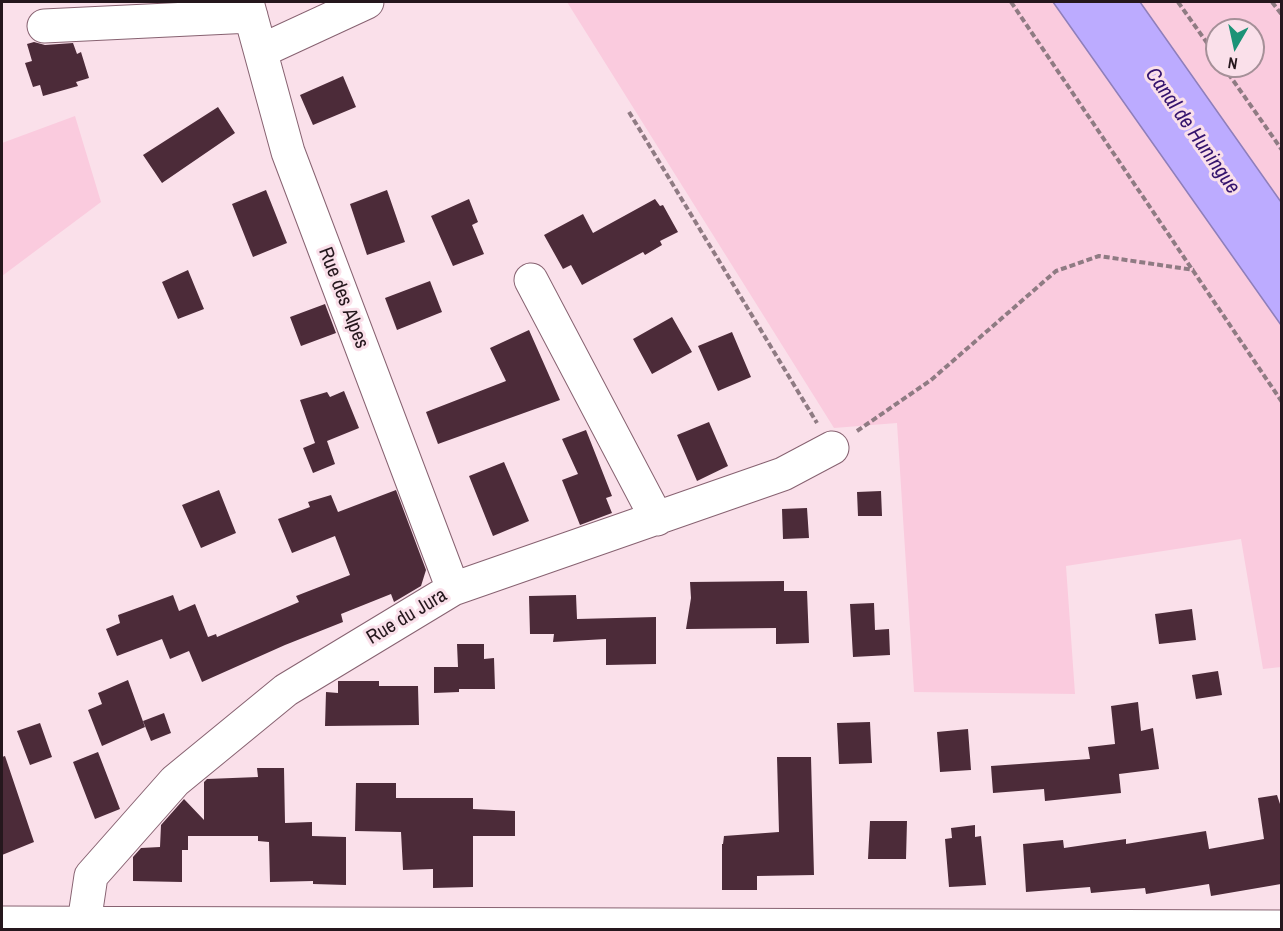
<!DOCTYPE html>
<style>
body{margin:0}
#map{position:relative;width:1283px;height:931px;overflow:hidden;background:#fae0ea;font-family:"Archivo Narrow",sans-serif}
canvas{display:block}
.frame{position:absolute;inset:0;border:3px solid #25171d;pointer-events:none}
.north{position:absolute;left:1205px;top:18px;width:60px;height:60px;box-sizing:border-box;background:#fae0ea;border:2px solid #a59098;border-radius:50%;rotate:189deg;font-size:16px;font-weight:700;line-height:24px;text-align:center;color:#25171d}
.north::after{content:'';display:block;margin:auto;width:21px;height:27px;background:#1b9377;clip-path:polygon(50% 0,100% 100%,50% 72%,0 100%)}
</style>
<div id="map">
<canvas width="1283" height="931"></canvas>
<div class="frame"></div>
<div class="north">N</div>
</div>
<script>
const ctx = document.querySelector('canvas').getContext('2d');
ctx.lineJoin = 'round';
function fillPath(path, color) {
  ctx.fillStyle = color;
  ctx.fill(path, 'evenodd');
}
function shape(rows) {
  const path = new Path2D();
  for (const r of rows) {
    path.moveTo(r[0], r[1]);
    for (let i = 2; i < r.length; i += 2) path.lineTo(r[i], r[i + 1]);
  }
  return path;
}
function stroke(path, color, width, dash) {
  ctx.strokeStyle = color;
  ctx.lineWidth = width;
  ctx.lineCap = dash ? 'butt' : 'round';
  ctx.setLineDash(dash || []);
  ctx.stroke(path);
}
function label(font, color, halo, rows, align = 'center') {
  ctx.font = font + ' "Archivo Narrow",sans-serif';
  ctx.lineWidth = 6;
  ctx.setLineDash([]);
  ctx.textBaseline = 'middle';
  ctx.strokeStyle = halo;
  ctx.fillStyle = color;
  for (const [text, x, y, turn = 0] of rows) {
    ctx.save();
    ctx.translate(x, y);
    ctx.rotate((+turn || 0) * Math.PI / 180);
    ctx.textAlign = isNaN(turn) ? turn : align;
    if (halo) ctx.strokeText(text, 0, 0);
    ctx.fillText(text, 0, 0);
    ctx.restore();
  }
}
const green = shape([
 [567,2,1281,2,1281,667,1263,669,1241,539,1066,566,1075,694,914,692,897,423,834,428],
 [1217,30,1253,30,1253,66,1217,66],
 [75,116,101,202,2,276,2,143]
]);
const water = shape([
 [1053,2,1140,2,1281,202,1281,325,1053,2]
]);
const building = shape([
 [34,42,45,45,73,43,77,54,81,52,89,78,76,82,78,86,43,96,40,85,33,87,25,63,32,61,27,44],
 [343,76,356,107,313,125,300,95],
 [218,107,235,133,162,183,143,155],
 [266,190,287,243,253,257,232,204],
 [387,190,405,242,367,255,350,204],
 [469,199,478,222,472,225,484,254,453,266,431,216],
 [655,199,660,206,663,205,678,232,660,241,662,245,645,255,643,252,582,285,571,265,563,269,544,235,583,214,593,233],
 [188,270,204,309,178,319,162,282],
 [430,281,442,312,397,330,385,298],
 [325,304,336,333,301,346,290,317],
 [672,317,692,352,652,374,633,339],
 [529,330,560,400,438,444,426,412,506,381,490,348],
 [732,332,751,377,718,391,698,346],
 [344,391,359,428,327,441,335,464,313,473,303,448,315,443,300,400,327,392,330,397],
 [709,422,728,466,697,481,677,435],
 [586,430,612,496,606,498,612,513,580,525,562,480,578,474,562,439],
 [504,462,529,521,493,536,469,476],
 [219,490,236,533,201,548,182,505],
 [396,490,426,570,421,586,394,602,391,594,341,614,343,622,285,645,202,682,189,651,170,659,162,639,117,656,106,629,120,623,118,615,173,595,179,611,195,604,208,637,216,634,217,637,299,602,296,596,350,575,335,536,292,553,278,519,310,507,308,502,331,495,338,512],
 [881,491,882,516,858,516,857,492],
 [807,508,809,538,783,539,782,509],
 [784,581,784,591,807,591,809,643,776,644,776,628,686,629,691,598,690,582],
 [576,595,577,619,656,617,656,664,606,665,606,639,553,642,554,634,530,634,529,596],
 [874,603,875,630,889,629,890,655,853,657,850,604],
 [1192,609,1196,640,1159,644,1155,614],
 [457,644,484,644,484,659,494,658,495,689,459,689,459,692,434,693,434,667,458,667],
 [1218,671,1222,695,1196,699,1192,675],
 [128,680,145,727,102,746,88,710,102,704,98,693],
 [338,681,379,681,379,686,418,686,419,725,325,726,326,692,338,693],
 [1138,702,1141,731,1153,728,1159,769,1119,774,1121,793,1045,801,1044,789,993,793,991,766,1090,759,1088,747,1115,744,1111,706],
 [164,713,171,733,151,741,143,721],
 [870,722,872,763,839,764,837,723],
 [40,723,52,757,30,765,17,731],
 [968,729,971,770,940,772,937,732],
 [98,752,120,809,95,819,73,762],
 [5,756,34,842,2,855,2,757],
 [777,757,811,757,814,875,757,876,757,890,722,890,722,844,723,844,724,836,779,832],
 [257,768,284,768,285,823,312,822,312,836,346,837,346,885,313,884,313,881,270,882,269,842,258,841,258,836,188,836,188,850,182,850,182,882,133,881,133,857,141,848,160,847,161,825,184,799,204,820,204,782,207,779,258,777],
 [356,783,396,783,396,798,473,798,473,809,515,811,515,836,473,836,473,887,433,888,433,869,403,870,401,832,355,831],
 [1277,795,1281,807,1281,884,1211,896,1209,884,1146,894,1145,888,1091,893,1090,887,1026,892,1023,844,1063,840,1064,848,1126,839,1126,844,1206,831,1209,849,1264,839,1258,798],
 [870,821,907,821,906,859,868,859],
 [975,825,975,837,981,836,986,885,949,887,945,839,952,838,951,828]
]);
const path = shape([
 [1011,2,1282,402],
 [1178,2,1217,57],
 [1272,2,1282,15],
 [1223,66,1282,150],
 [629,112,817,423],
 [857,431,931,380,1056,271,1099,256,1194,270]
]);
const minor = shape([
 [247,2,288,152,453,589],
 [44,26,251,16],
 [261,51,367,2],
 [531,280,657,519],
 [2,923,1282,927],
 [84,923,91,876,175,781,286,690,453,589,783,474,832,448]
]);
const streetNames = [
 ["Rue des Alpes",343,298,69],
 ["Rue du Jura",407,617,-31]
];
const waterNames = [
 ["Canal de Huningue",1192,131,55]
];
fillPath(green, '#facbde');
fillPath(water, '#bcabff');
stroke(water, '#8f7fbb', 1.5);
fillPath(building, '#4c2b39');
stroke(minor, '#876271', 35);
stroke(path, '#8f7b83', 4, [6, 3]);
stroke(minor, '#fff', 33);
label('20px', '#25171d', '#fae0ea', streetNames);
label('italic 21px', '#34136d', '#fae0ea', waterNames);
</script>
